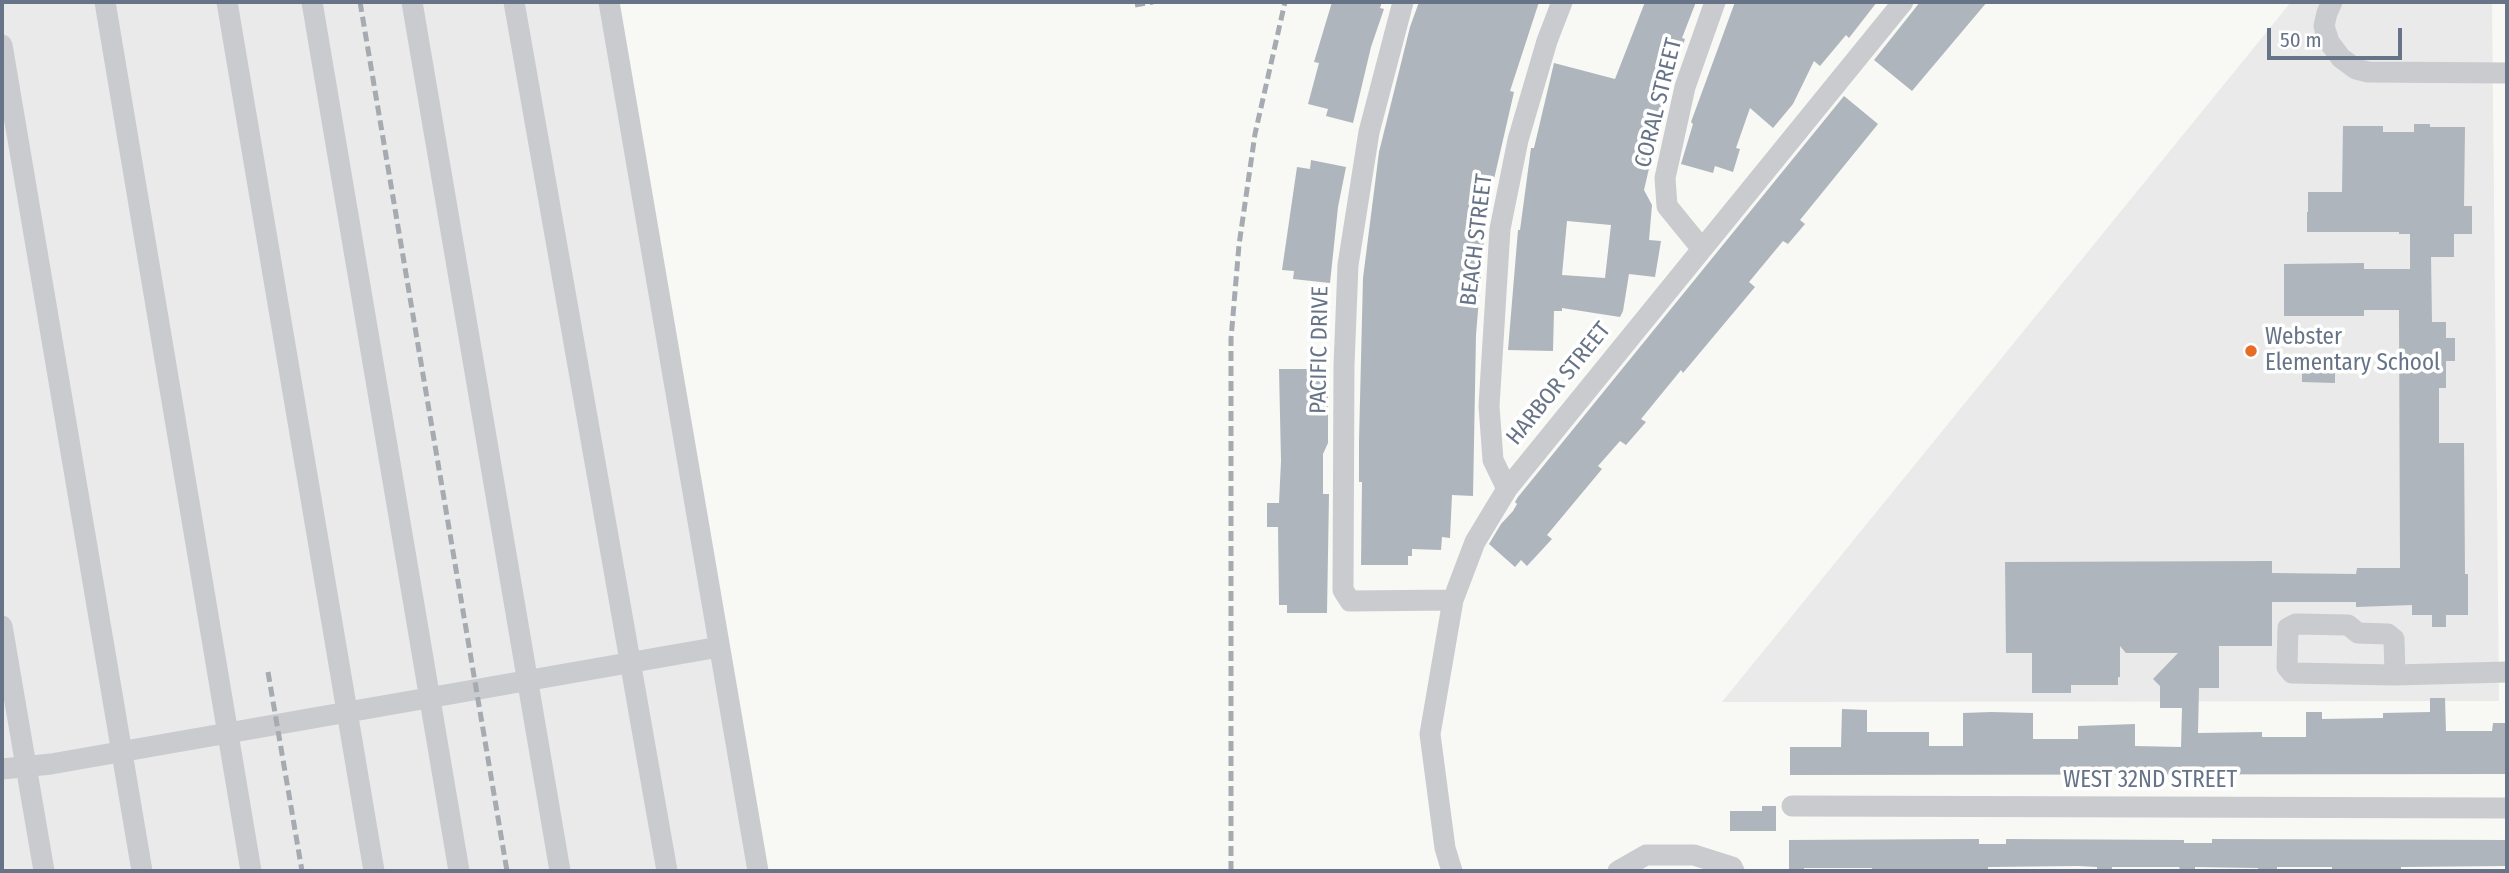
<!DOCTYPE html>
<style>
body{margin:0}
#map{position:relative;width:2509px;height:873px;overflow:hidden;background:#f8f8f5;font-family:"Fira Sans Condensed",sans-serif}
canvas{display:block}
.frame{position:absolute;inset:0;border:4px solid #677487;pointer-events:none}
.scale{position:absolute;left:2267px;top:28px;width:135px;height:32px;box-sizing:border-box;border:4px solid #677487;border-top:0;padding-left:9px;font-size:21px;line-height:24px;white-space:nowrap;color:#677487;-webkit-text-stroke:5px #fff;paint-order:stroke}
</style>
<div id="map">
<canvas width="2509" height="873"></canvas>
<div class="frame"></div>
<div class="scale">50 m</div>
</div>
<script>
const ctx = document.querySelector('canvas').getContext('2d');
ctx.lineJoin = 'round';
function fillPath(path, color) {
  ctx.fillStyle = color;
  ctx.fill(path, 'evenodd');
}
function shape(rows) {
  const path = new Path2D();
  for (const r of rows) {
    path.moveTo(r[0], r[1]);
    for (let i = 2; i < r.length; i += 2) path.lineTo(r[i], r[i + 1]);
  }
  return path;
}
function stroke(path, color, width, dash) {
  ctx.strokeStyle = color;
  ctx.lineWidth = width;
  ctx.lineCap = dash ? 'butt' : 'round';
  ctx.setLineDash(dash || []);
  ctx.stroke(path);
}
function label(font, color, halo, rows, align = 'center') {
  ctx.font = font + ' "Fira Sans Condensed",sans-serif';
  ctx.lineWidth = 7;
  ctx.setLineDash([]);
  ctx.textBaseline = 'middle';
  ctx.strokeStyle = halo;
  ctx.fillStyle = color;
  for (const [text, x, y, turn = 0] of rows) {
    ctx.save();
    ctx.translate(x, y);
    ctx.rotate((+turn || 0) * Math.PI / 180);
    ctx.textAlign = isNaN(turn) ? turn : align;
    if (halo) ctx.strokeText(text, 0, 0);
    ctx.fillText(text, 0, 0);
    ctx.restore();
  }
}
const built = shape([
 [2,2,618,2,765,871,2,871],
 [2291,2,2492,2,2499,701,1722,702]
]);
const building = shape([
 [1332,2,1382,2,1380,8,1384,9,1371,47,1353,123,1326,116,1328,109,1308,104,1319,63,1314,62],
 [1419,2,1539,2,1510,91,1514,92,1486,214,1476,335,1473,496,1452,495,1450,538,1442,537,1441,550,1412,549,1412,556,1408,556,1408,565,1361,565,1362,482,1359,482,1359,441,1363,278,1379,152,1410,27],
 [1645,2,1696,2,1682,38,1685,39,1661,117,1644,190,1652,205,1649,240,1661,241,1655,277,1629,274,1623,311,1620,317,1562,308,1562,311,1554,311,1553,351,1508,350,1518,230,1520,230,1531,148,1534,148,1554,63,1615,79],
 [1567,221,1611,225,1605,278,1562,275],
 [1735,2,1877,2,1849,38,1846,35,1820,66,1814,61,1793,104,1773,128,1750,108,1736,148,1740,149,1733,172,1715,166,1713,173,1681,164,1693,124,1691,122],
 [1920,2,1987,2,1912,91,1874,60],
 [1844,96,1878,124,1800,220,1805,224,1788,244,1783,241,1749,282,1755,287,1683,373,1681,370,1641,419,1646,422,1626,445,1620,441,1598,466,1602,469,1547,535,1552,539,1527,566,1521,560,1515,567,1489,544,1501,524,1513,511,1517,504,1515,502,1518,497],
 [2414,124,2430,124,2430,127,2465,127,2464,206,2472,206,2472,234,2454,234,2454,257,2431,257,2432,322,2446,322,2446,338,2455,338,2455,361,2446,361,2446,388,2439,388,2439,443,2464,443,2465,574,2468,574,2468,615,2446,615,2446,627,2432,627,2432,615,2412,615,2412,605,2356,607,2356,602,2272,602,2272,646,2219,646,2219,688,2199,688,2198,733,2262,732,2262,737,2306,737,2306,712,2322,712,2322,719,2383,718,2383,713,2430,712,2430,698,2445,698,2446,731,2492,731,2493,723,2507,723,2507,774,1790,775,1790,747,1841,747,1842,709,1867,710,1867,732,1929,732,1929,746,1963,746,1963,713,1991,712,2033,713,2033,739,2078,739,2078,726,2135,724,2135,746,2181,747,2182,708,2160,708,2160,686,2153,679,2178,653,2126,653,2120,646,2120,677,2118,677,2118,685,2071,685,2071,693,2032,693,2032,653,2006,653,2005,562,2272,561,2272,573,2356,574,2357,568,2400,568,2399,310,2364,310,2364,316,2284,316,2284,264,2364,263,2364,269,2410,269,2410,234,2399,234,2399,232,2307,232,2307,212,2308,212,2308,192,2342,192,2343,126,2383,126,2383,132,2414,132],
 [1311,160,1346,167,1338,207,1330,283,1293,279,1294,271,1282,270,1297,167,1310,169],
 [2302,357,2335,358,2335,383,2302,382],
 [1279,369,1328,369,1328,443,1323,454,1323,494,1329,494,1327,613,1287,613,1287,605,1279,605,1278,527,1267,527,1267,503,1279,503,1281,461],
 [1762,806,1776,806,1776,831,1730,831,1730,811,1762,811],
 [1979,839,1979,844,2006,844,2006,839,2184,840,2184,843,2212,843,2212,839,2507,840,2507,866,2401,867,2401,871,2332,871,2332,867,2277,867,2277,871,2258,871,2258,868,2195,867,2195,871,2181,871,2179,867,2112,867,2112,871,2097,871,2097,867,2078,866,1988,867,1988,871,1872,871,1872,868,1804,868,1804,871,1789,871,1789,840]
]);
const minor = shape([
 [105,2,251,871],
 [227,2,374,871],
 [312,2,459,871],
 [412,2,560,871],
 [514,2,667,871],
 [609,2,758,871],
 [1403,2,1369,132,1348,265,1344,365,1343,590,1350,601,1453,600],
 [2332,2,2327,13,2324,26,2329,42,2341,58,2356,69,2368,72,2507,73],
 [2,45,142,871],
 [1702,249,1667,206,1665,178,1685,87,1715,2],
 [1507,489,1493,460,1489,406,1500,229,1518,140,1547,41,1562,2],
 [2,626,44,871],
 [2395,675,2394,639,2388,634,2358,633,2348,625,2296,624,2288,628,2287,667,2292,673,2395,675,2507,672],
 [2,769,51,764,719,647],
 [1792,806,2507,808],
 [1452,871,1445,848,1430,734,1453,600,1475,542,1507,489,1903,2],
 [1618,871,1646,855,1694,855,1732,867,1734,871]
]);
const rail = shape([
 [360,2,507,871],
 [1135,5,1153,2],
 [268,672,302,871],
 [1231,871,1231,339,1239,245,1255,134,1285,2]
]);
const markers = [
 [2251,351,7,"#e76d27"]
];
const streetNames = [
 ["CORAL STREET",1659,103,-76],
 ["BEACH STREET",1477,240,-83],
 ["PACIFIC DRIVE",1320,350,-89],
 ["HARBOR STREET",1559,384,-51],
 ["WEST 32ND STREET",2150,781]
];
const poiNames = [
 ["Webster",2265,338],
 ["Elementary School",2265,364]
];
fillPath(built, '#e9eae9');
fillPath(building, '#afb5bc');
stroke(minor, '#c9cbcf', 21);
stroke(rail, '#a6abb2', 5, [10, 5]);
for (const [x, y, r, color] of markers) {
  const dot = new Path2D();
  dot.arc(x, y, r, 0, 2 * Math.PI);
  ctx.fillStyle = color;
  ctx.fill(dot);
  stroke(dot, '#fff', 2.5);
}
label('23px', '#677487', '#fff', streetNames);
label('23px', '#677487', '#fff', poiNames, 'left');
</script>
